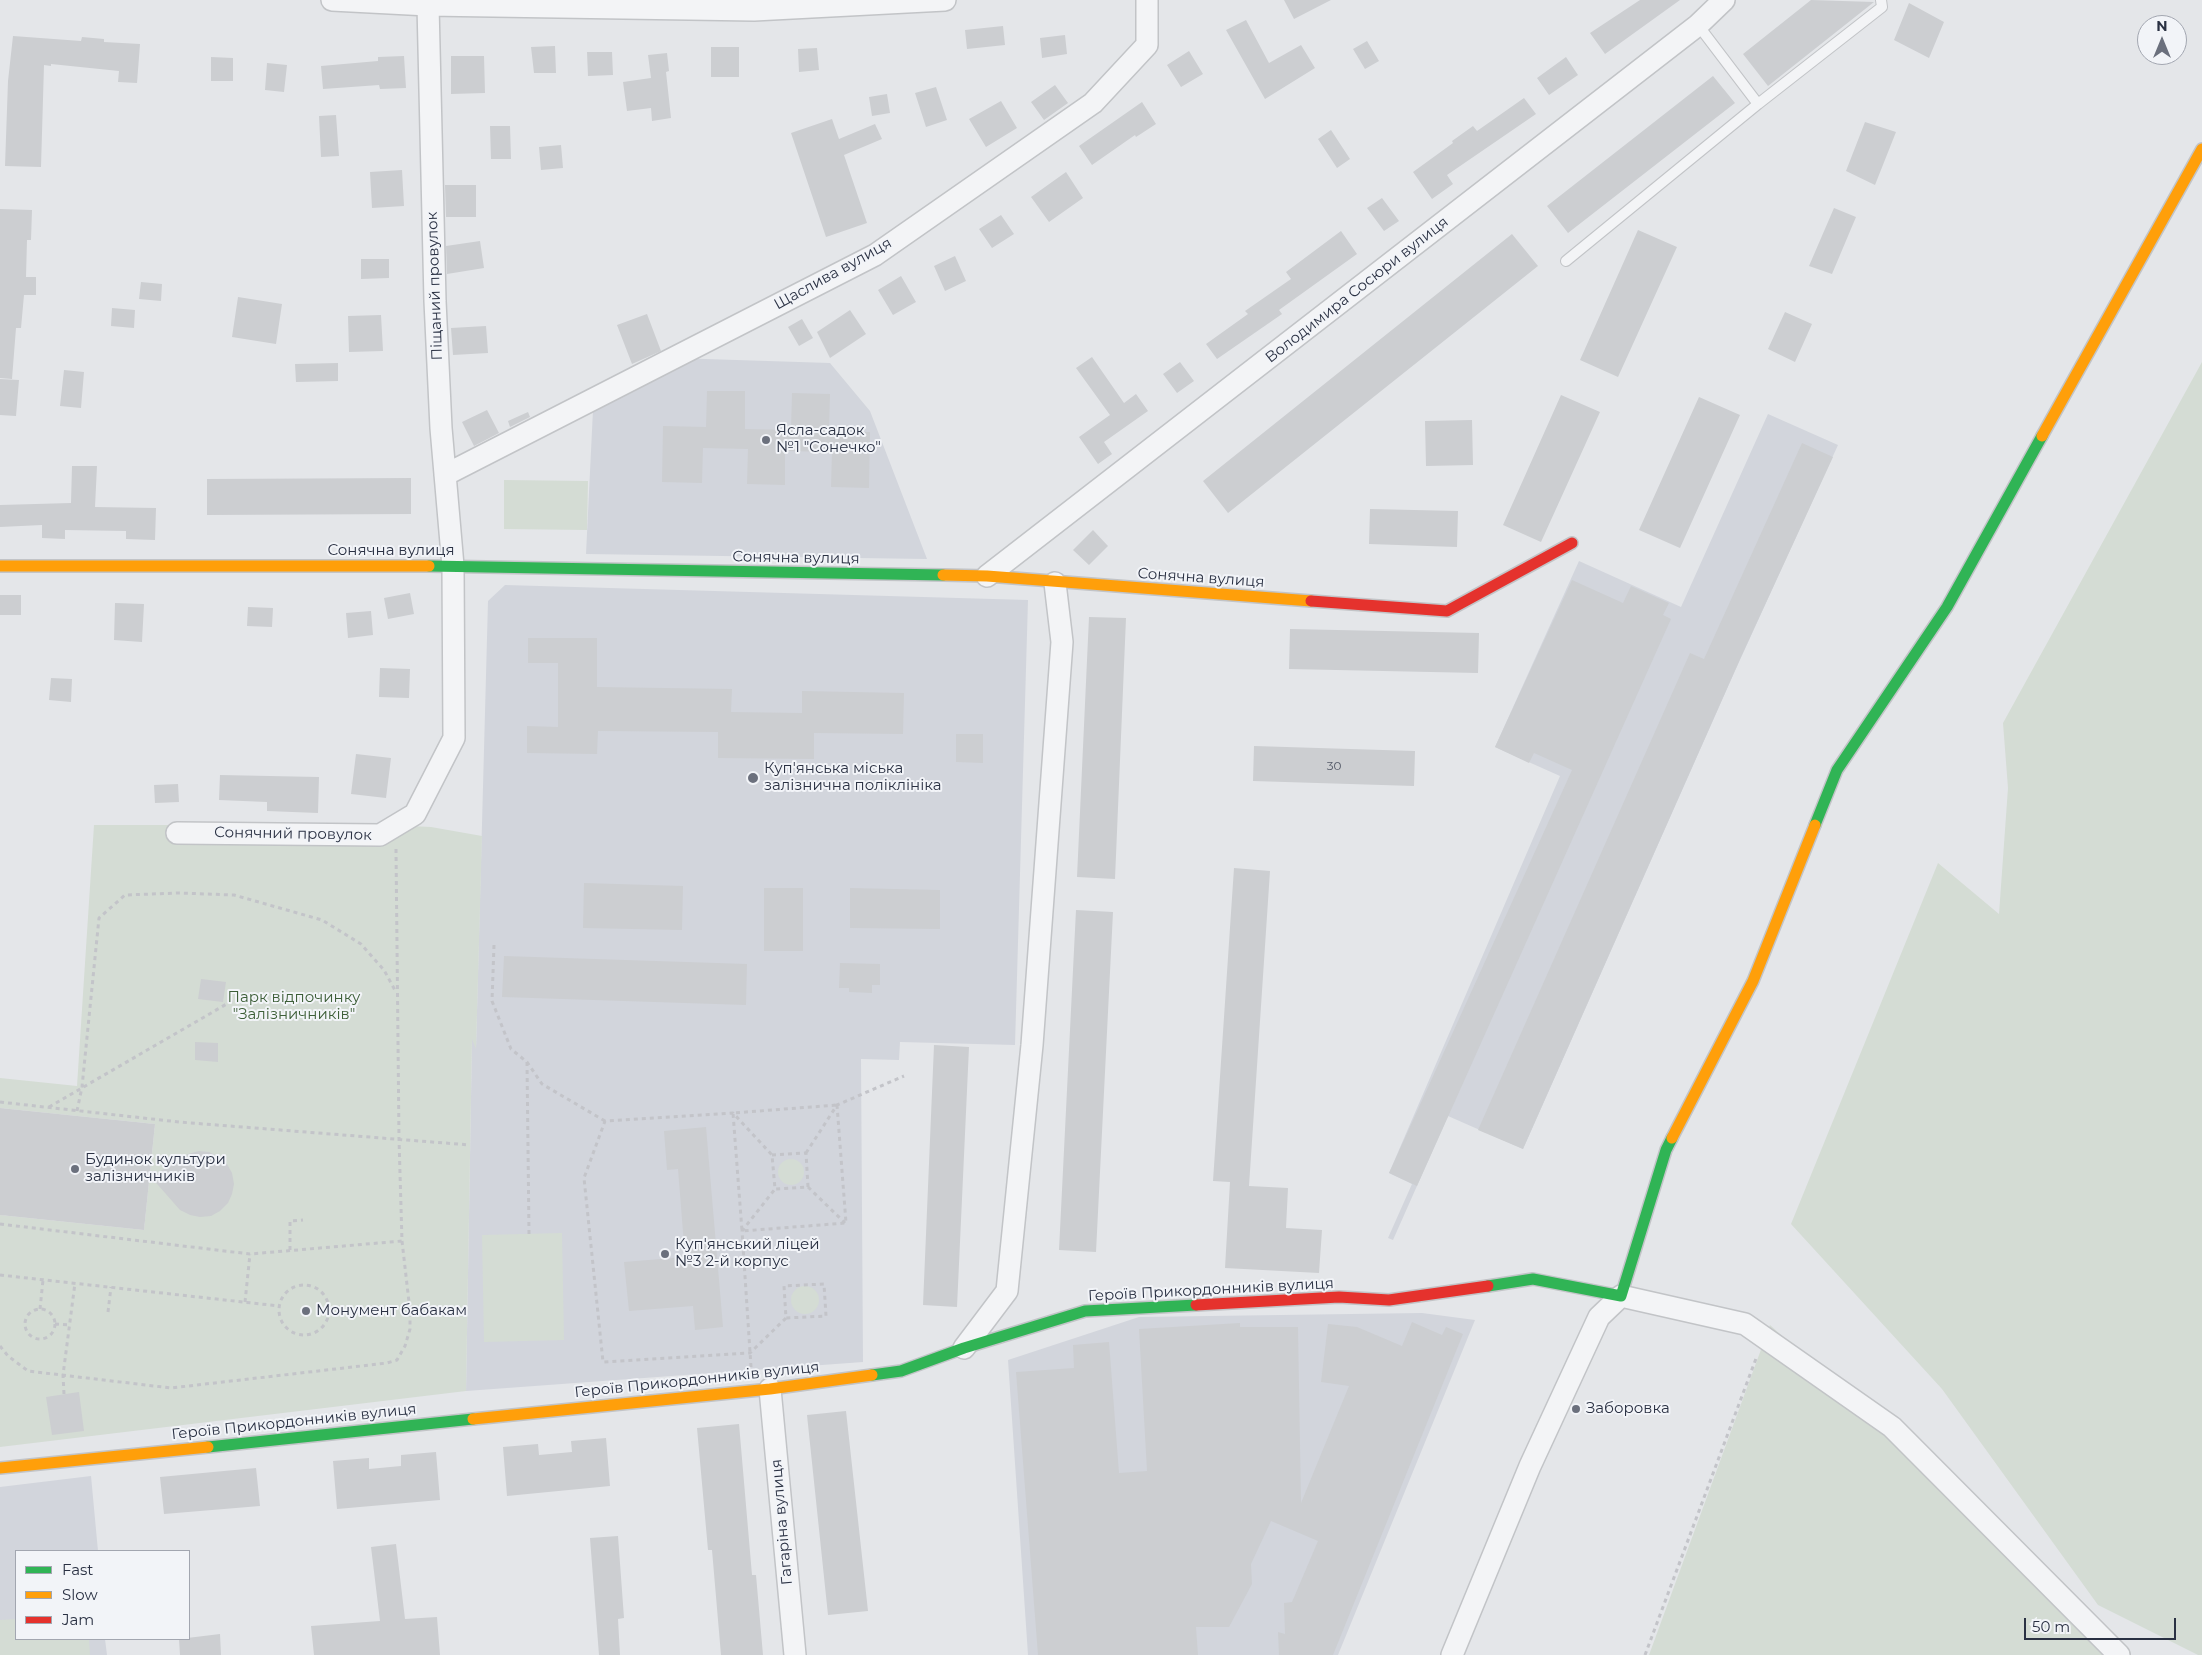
<!DOCTYPE html>
<meta charset="utf-8">
<style>
body{margin:0}
#map{position:relative;width:2202px;height:1655px;overflow:hidden;background:#e4e6e9;font-family:Montserrat,sans-serif}
canvas{display:block}
.legend{position:absolute;left:15px;top:1550px;width:175px;height:90px;box-sizing:border-box;background:#f2f4f8;border:1px solid #a2a6b0;margin:0;padding:6px 9px;list-style:none;font-size:15px;color:#2a3143}
.legend li{display:flex;align-items:center;gap:10px;height:25px}
.legend b{width:25px;border:1px solid #a2a6b0}
.north{position:absolute;left:2137px;top:15px;width:50px;height:50px;box-sizing:border-box;background:#f2f4f8;border:1px solid #a2a6b0;border-radius:50%;rotate:0deg;font-size:14px;font-weight:700;line-height:20px;text-align:center;color:#2a3143}
.north::after{content:'';display:block;margin:auto;width:18px;height:22px;background:#6b707d;clip-path:polygon(50% 0,100% 100%,50% 72%,0 100%)}
.scale{position:absolute;left:2024px;top:1618px;width:152px;height:22px;box-sizing:border-box;border:2px solid #2a3143;border-top:0;padding-left:6px;font-size:15px;line-height:18px;white-space:nowrap;color:#2a3143;-webkit-text-stroke:4px #f2f4f8;paint-order:stroke}
</style>
<div id="map">
<canvas width="2202" height="1655"></canvas>
<ul class="legend">
<li><b style="height:6px;background:#30b455"></b>Fast</li>
<li><b style="height:6px;background:#ff9f0a"></b>Slow</li>
<li><b style="height:6px;background:#e5322d"></b>Jam</li>
</ul>
<div class="north">N</div>
<div class="scale">50 m</div>
</div>
<script>
const ctx = document.querySelector('canvas').getContext('2d');
ctx.lineJoin = 'round';
function fillPath(path, color) {
  ctx.fillStyle = color;
  ctx.fill(path, 'evenodd');
}
function shape(rows) {
  const path = new Path2D();
  for (const r of rows) {
    if (r.length === 3) {
      path.moveTo(r[0] + r[2], r[1]);
      path.arc(r[0], r[1], r[2], 0, 2 * Math.PI);
      continue;
    }
    path.moveTo(r[0], r[1]);
    for (let i = 2; i < r.length; i += 2) path.lineTo(r[i], r[i + 1]);
  }
  return path;
}
function stroke(path, color, width, dash) {
  ctx.strokeStyle = color;
  ctx.lineWidth = width;
  ctx.lineCap = dash ? 'butt' : 'round';
  ctx.setLineDash(dash || []);
  ctx.stroke(path);
}
function label(font, color, halo, rows, align = 'center') {
  ctx.font = font + ' Montserrat,sans-serif';
  ctx.lineWidth = 4;
  ctx.setLineDash([]);
  ctx.textBaseline = 'middle';
  ctx.strokeStyle = halo;
  ctx.fillStyle = color;
  for (const [text, x, y, turn = 0] of rows) {
    ctx.save();
    ctx.translate(x, y);
    ctx.rotate((+turn || 0) * Math.PI / 180);
    ctx.textAlign = isNaN(turn) ? turn : align;
    if (halo) ctx.strokeText(text, 0, 0);
    ctx.fillText(text, 0, 0);
    ctx.restore();
  }
}
const built = shape([
 [674,358,830,363,870,411,927,559,586,554,593,410],
 [1768,414,1838,445,1734,673,1523,1149,1448,1116,1393,1240,1388,1238,1412,1184,1389,1173,1560,776,1495,747,1579,561,1681,607],
 [505,585,1028,600,1015,1045,900,1042,899,1060,861,1059,863,1362,466,1391,472,1037,476,1047,488,601],
 [1422,1313,1475,1320,1338,1655,1028,1655,1008,1360,1139,1317],
 [91,1476,98,1551,16,1551,16,1639,105,1639,107,1655,0,1655,0,1487]
]);
const green = shape([
 [2202,362,2202,1655,2198,1655,2098,1605,1942,1389,1791,1224,1938,863,1999,914,2008,788,2003,723],
 [504,480,588,481,587,530,504,529],
 [94,825,387,825,431,827,482,836,476,1049,472,1039,466,1391,0,1447,0,1215,144,1230,155,1124,0,1108,0,1078,77,1086],
 [791,1172,13],
 [562,1233,564,1340,484,1342,482,1235],
 [805,1300,14],
 [1770,1325,1974,1510,2108,1655,1649,1655],
 [16,1619,16,1639,89,1639,90,1655,0,1655,0,1620]
]);
const building = shape([
 [1284,0,1331,0,1294,19],
 [1640,0,1680,0,1605,54,1590,33],
 [1811,0,1874,2,1768,86,1743,54],
 [1909,3,1944,22,1929,58,1894,40],
 [1246,20,1269,63,1301,45,1315,68,1265,99,1226,30],
 [1003,26,1005,45,967,49,965,30],
 [1065,35,1067,54,1042,58,1040,38],
 [13,36,81,41,82,37,104,39,104,42,140,44,137,83,118,82,119,71,51,64,51,66,44,65,41,167,5,166,8,81],
 [1367,41,1379,61,1365,69,1353,49],
 [555,46,556,73,534,73,531,47],
 [711,47,739,47,739,77,711,77],
 [817,48,819,70,799,72,798,49],
 [1189,51,1203,74,1181,87,1167,65],
 [587,52,612,52,613,75,588,76],
 [667,53,669,71,666,72,671,118,652,121,651,108,627,111,623,82,651,78,648,55],
 [404,56,406,88,380,89,379,85,323,89,321,66,378,61,378,57],
 [451,56,484,56,485,93,451,94],
 [211,57,233,58,233,81,211,81],
 [1566,57,1578,75,1549,95,1537,78],
 [267,63,287,65,284,92,265,90],
 [1713,76,1735,103,1568,233,1547,206],
 [1055,85,1068,103,1044,120,1031,102],
 [936,87,947,120,926,127,915,93],
 [887,94,890,113,872,116,869,97],
 [1524,98,1536,114,1447,175,1453,184,1432,199,1413,172,1453,143,1452,141,1473,126,1477,131],
 [1001,101,1017,128,986,147,969,119],
 [1142,102,1156,124,1136,137,1135,135,1092,165,1079,146],
 [336,115,339,156,321,157,319,116],
 [832,119,839,139,875,124,882,139,844,155,867,223,826,237,791,133],
 [1865,122,1896,132,1875,185,1846,171],
 [490,126,510,126,511,159,491,159],
 [1331,130,1350,159,1337,168,1318,139],
 [561,145,563,168,541,170,539,147],
 [402,170,404,206,372,208,370,172],
 [1066,172,1083,198,1049,222,1031,197],
 [445,185,476,185,476,217,446,217],
 [1382,198,1399,221,1384,231,1367,208],
 [1834,208,1856,217,1832,274,1809,266],
 [0,209,32,210,31,240,27,240,26,277,36,277,36,295,24,295,21,328,16,328,12,379,0,378],
 [1001,215,1014,234,992,248,979,229],
 [1638,230,1677,247,1618,377,1580,360],
 [1341,231,1357,254,1279,310,1282,314,1217,359,1206,344,1248,314,1245,311,1291,279,1286,272],
 [1512,234,1538,266,1228,513,1203,481],
 [480,241,484,268,447,274,446,246],
 [955,256,966,281,945,291,934,266],
 [361,259,389,259,389,278,361,279],
 [901,276,916,302,893,315,878,290],
 [141,282,162,284,161,301,139,299],
 [238,297,282,304,276,344,232,337],
 [112,308,135,310,134,328,111,326],
 [850,310,866,334,830,358,817,332],
 [1785,312,1812,324,1795,362,1768,349],
 [647,314,661,351,632,364,617,325],
 [381,315,383,351,349,352,348,316],
 [802,319,813,338,799,346,788,327],
 [486,326,488,353,453,355,451,328],
 [1092,357,1124,403,1136,394,1148,411,1104,442,1112,454,1098,464,1079,437,1110,415,1076,368],
 [1180,362,1194,381,1177,393,1163,374],
 [338,363,338,381,296,382,295,364],
 [64,370,84,372,81,408,60,406],
 [0,379,19,380,16,416,0,415],
 [707,391,745,391,745,429,791,430,792,393,830,394,829,432,870,432,869,488,831,487,832,452,785,451,785,485,747,484,748,449,703,448,702,483,662,482,663,426,706,427],
 [1561,395,1600,412,1541,542,1503,525],
 [1699,397,1740,415,1680,548,1639,530],
 [487,410,499,433,474,446,462,422],
 [528,412,530,417,510,427,508,421],
 [1472,420,1473,465,1426,466,1425,421],
 [1802,443,1833,457,1741,657,1523,1149,1478,1130,1690,653,1704,659],
 [72,466,97,466,95,507,156,508,155,540,126,539,126,531,65,530,65,539,42,538,42,525,0,527,0,505,71,503],
 [411,478,411,514,207,515,207,479],
 [1370,509,1458,511,1457,547,1369,544],
 [1093,530,1108,546,1089,565,1073,550],
 [1572,580,1623,603,1631,586,1669,603,1663,615,1671,619,1417,1186,1389,1173,1572,770,1534,753,1529,763,1495,747],
 [410,593,414,614,388,619,384,598],
 [0,595,21,595,21,615,0,615],
 [115,603,144,604,142,642,114,640],
 [248,607,273,608,272,627,247,626],
 [371,611,373,635,348,638,346,613],
 [1089,617,1126,618,1115,879,1077,877],
 [1290,629,1479,633,1478,673,1289,669],
 [528,638,597,638,597,687,732,689,731,712,802,713,802,691,904,693,903,734,814,733,814,759,718,758,718,732,598,731,597,754,527,753,527,726,558,727,558,663,528,663],
 [380,668,410,669,409,698,379,697],
 [51,678,72,679,71,702,49,700],
 [956,734,983,734,983,763,956,762],
 [1254,746,1415,751,1414,786,1253,781],
 [356,754,391,758,386,798,351,794],
 [220,775,319,777,318,813,267,811,267,802,219,800],
 [178,784,179,802,155,803,154,785],
 [1234,868,1270,871,1249,1186,1288,1188,1286,1228,1322,1230,1319,1273,1225,1268,1230,1182,1213,1181],
 [584,883,683,886,682,930,583,928],
 [764,888,803,888,803,951,764,951],
 [850,888,940,890,940,929,850,928],
 [1076,910,1113,912,1096,1252,1059,1250],
 [504,956,747,964,746,1005,502,997],
 [840,963,880,964,880,985,872,985,872,993,849,992,849,988,839,988],
 [201,979,226,982,223,1002,198,999],
 [195,1042,218,1043,218,1062,195,1060],
 [934,1045,969,1047,957,1307,923,1305],
 [0,1108,155,1124,144,1230,0,1215],
 [706,1127,723,1327,695,1330,693,1306,629,1311,624,1262,685,1257,678,1169,667,1170,664,1131],
 [199,1151,209,1152,219,1157,227,1164,232,1173,234,1184,232,1194,228,1203,220,1211,211,1216,200,1217,190,1215,180,1210,151,1177,188,1154],
 [1412,1322,1442,1335,1446,1327,1463,1334,1333,1655,1279,1655,1278,1632,1285,1634,1284,1603,1292,1602,1318,1541,1271,1521,1251,1564,1252,1584,1229,1627,1196,1627,1198,1655,1038,1655,1016,1372,1074,1368,1073,1345,1109,1342,1119,1473,1147,1471,1139,1329,1240,1323,1240,1327,1298,1327,1301,1503,1349,1386,1321,1382,1328,1324,1357,1327,1402,1346],
 [79,1392,84,1431,52,1435,46,1397],
 [846,1411,868,1611,828,1615,807,1415],
 [739,1424,752,1575,756,1575,763,1655,721,1655,712,1550,708,1550,697,1428],
 [606,1438,610,1486,507,1496,503,1447,538,1444,539,1455,572,1452,571,1441],
 [436,1452,440,1500,337,1509,333,1461,369,1458,369,1469,401,1466,401,1455],
 [256,1468,260,1506,164,1514,160,1477],
 [618,1536,624,1618,618,1619,620,1655,599,1655,590,1538],
 [396,1544,405,1619,437,1617,440,1655,314,1655,311,1626,380,1621,371,1547],
 [220,1634,221,1655,180,1655,179,1639]
]);
const path = shape([
 [494,945,492,1001,511,1049,527,1062,542,1084,605,1121],
 [527,1062,529,1234],
 [0,1102,179,1122,470,1145],
 [837,1105,846,1223,742,1231,733,1113,837,1105],
 [49,1107,249,991],
 [77,1111,82,1087,99,918,125,895,179,893,234,895,322,920,361,944,384,970,396,992],
 [806,1153,837,1105,904,1076],
 [772,1155,806,1153,808,1187,775,1189,772,1155,733,1113,605,1121,584,1178,603,1362,750,1353,786,1318,784,1286,824,1284,826,1316,786,1318],
 [808,1187,845,1223],
 [0,1224,250,1254,402,1241],
 [290,1250,290,1221,303,1220],
 [0,1275,279,1306],
 [304,1310,25],
 [245,1302,250,1254],
 [40,1324,15],
 [40,1309,43,1280],
 [108,1312,111,1287],
 [55,1324,69,1325],
 [0,1346,8,1356,28,1371,171,1388,387,1363,397,1360,405,1346,410,1329,410,1311,402,1241,399,1139,396,848],
 [751,1367,742,1231,775,1189],
 [64,1394,63,1375,75,1283],
 [1645,1655,1757,1356]
]);
const lane = shape([
 [1758,104,1882,7,1881,0],
 [1566,261,1758,104,1698,25]
]);
const street = shape([
 [332,0,428,5,754,10,945,0],
 [445,475,875,255,1093,103,1147,45,1147,0],
 [987,576,1698,25,1724,0],
 [177,833,380,835,415,814,454,738,453,566,441,428,435,301,428,5],
 [964,1348,1007,1291,1032,1045,1062,642,1055,583],
 [770,1389,795,1655],
 [1452,1655,1530,1466,1599,1317,1621,1296,1745,1324,1892,1427,2119,1655]
]);
const fast = shape([
 [429,566,943,575],
 [1815,825,1837,770,1947,607,2042,436],
 [1488,1286,1533,1279,1621,1296,1666,1150,1672,1138],
 [872,1375,901,1371,964,1348,1085,1311,1196,1305],
 [208,1447,473,1419]
]);
const slow = shape([
 [2042,436,2202,149],
 [0,566,429,566],
 [943,575,987,576,1311,601],
 [1672,1138,1753,981,1815,825],
 [473,1419,770,1389,872,1375],
 [0,1468,208,1447]
]);
const jam = shape([
 [1311,601,1447,611,1572,543],
 [1196,1305,1339,1297,1389,1300,1488,1286]
]);
const markers = [
 [766,440,5,"#6b707d"],
 [753,778,6,"#6b707d"],
 [75,1169,5,"#6b707d"],
 [665,1254,5,"#6b707d"],
 [306,1311,5,"#6b707d"],
 [1576,1409,5,"#6b707d"]
];
const numberNames = [
 ["30",1334,766]
];
const streetNames = [
 ["Щаслива вулиця",833,274,-29],
 ["Піщаний провулок",435,286,-92],
 ["Володимира Сосюри вулиця",1357,290,-38],
 ["Сонячна вулиця",391,551],
 ["Сонячна вулиця",796,558,1],
 ["Сонячна вулиця",1201,578,4],
 ["Сонячний провулок",293,834,1],
 ["Героїв Прикордонників вулиця",1211,1290,-3],
 ["Героїв Прикордонників вулиця",697,1380,-6],
 ["Героїв Прикордонників вулиця",294,1422,-6],
 ["Гагаріна вулиця",782,1522,-95]
];
const poiNames = [
 ["Ясла-садок",776,431],
 ["№1 \"Сонечко\"",776,448],
 ["Куп'янська міська",764,769],
 ["залізнична поліклініка",764,786],
 ["Будинок культури",85,1160],
 ["залізничників",85,1177],
 ["Куп'янський ліцей",675,1245],
 ["№3 2-й корпус",675,1262],
 ["Монумент бабакам",316,1311],
 ["Заборовка",1586,1409]
];
const parkNames = [
 ["Парк відпочинку",294,998],
 ["\"Залізничників\"",294,1015]
];
fillPath(built, '#d2d5dc');
fillPath(green, '#d4dcd4');
fillPath(building, '#ccced1');
stroke(lane, '#c2c4c7', 12);
stroke(street, '#c2c4c7', 24);
stroke(fast, '#c2c4c7', 14);
stroke(slow, '#c2c4c7', 14);
stroke(jam, '#c2c4c7', 14);
stroke(path, '#c3c4c9', 3, [4, 4]);
stroke(lane, '#f3f4f6', 10);
stroke(street, '#f3f4f6', 21);
stroke(fast, '#30b455', 11);
stroke(slow, '#ff9f0a', 11);
stroke(jam, '#e5322d', 11);
for (const [x, y, r, color] of markers) {
  const dot = new Path2D();
  dot.arc(x, y, r, 0, 2 * Math.PI);
  ctx.fillStyle = color;
  ctx.fill(dot);
  stroke(dot, '#f2f4f8', 2);
}
label('12px', '#535967', null, numberNames);
label('15px', '#2a3143', '#f2f4f8', streetNames);
label('15px', '#2a3143', '#f2f4f8', poiNames, 'left');
label('15px', '#3c5e37', '#f2f4f8', parkNames);
</script>
